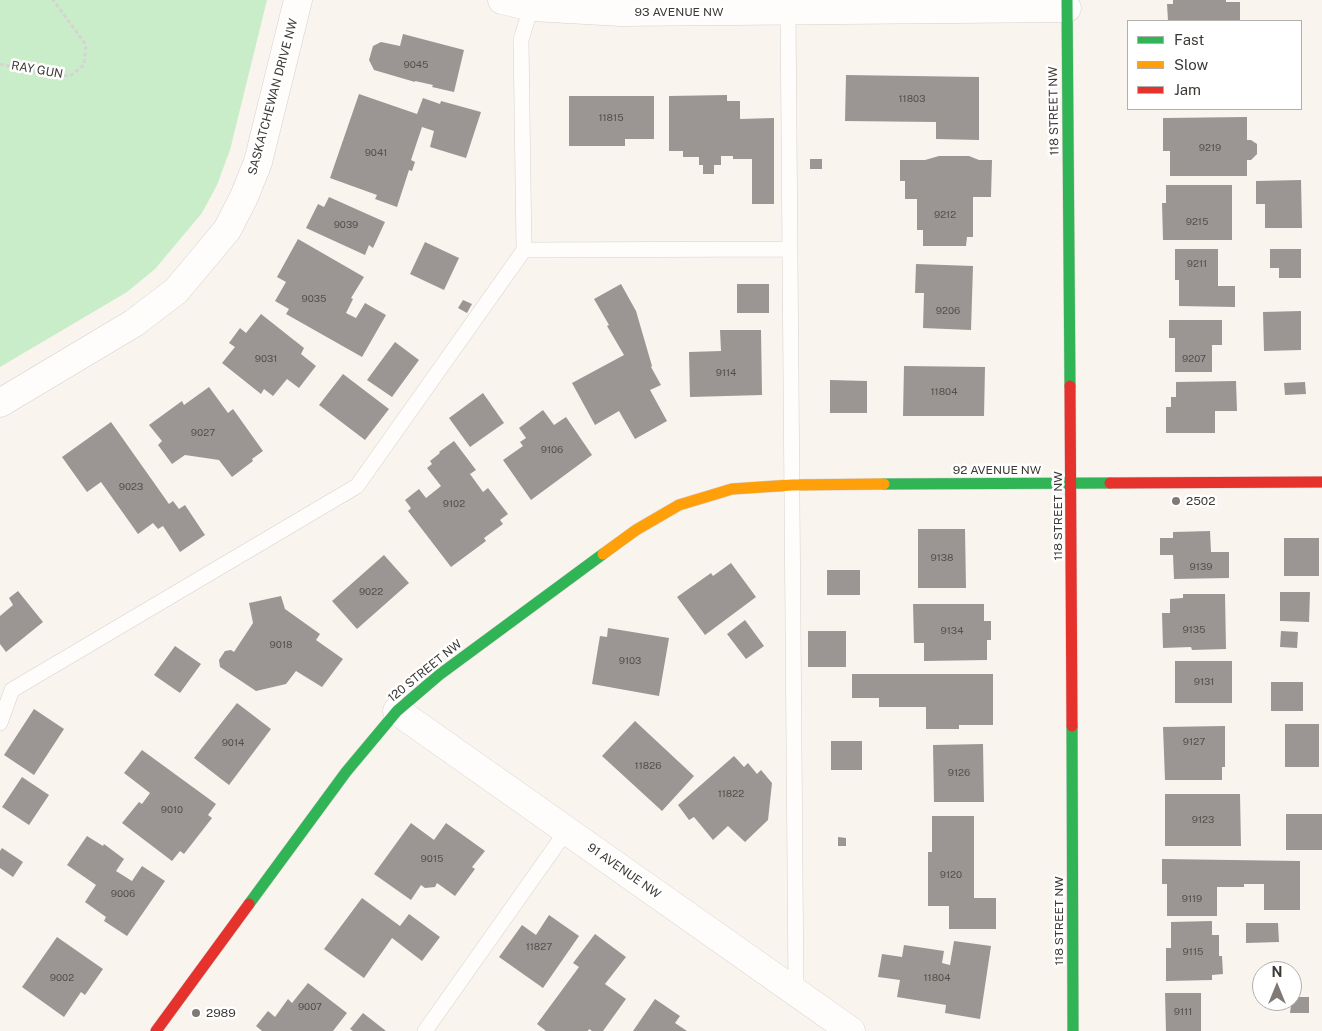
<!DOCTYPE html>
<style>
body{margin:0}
#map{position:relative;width:1322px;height:1031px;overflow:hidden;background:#faf4ee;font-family:"Public Sans",sans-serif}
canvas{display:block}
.legend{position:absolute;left:1127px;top:20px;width:175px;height:90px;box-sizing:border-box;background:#fff;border:1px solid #b1b0ae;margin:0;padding:6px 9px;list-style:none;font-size:15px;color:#3d3935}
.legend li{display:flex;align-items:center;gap:10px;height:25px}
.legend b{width:25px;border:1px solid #b1b0ae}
.north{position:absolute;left:1252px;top:961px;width:50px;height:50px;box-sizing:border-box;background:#fff;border:1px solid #b1b0ae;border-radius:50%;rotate:0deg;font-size:14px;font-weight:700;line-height:20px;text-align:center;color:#3d3935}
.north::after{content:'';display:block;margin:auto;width:18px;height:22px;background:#7f7a76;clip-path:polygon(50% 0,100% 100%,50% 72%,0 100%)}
</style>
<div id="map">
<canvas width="1322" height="1031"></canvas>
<ul class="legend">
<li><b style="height:6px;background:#30b455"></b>Fast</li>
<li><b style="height:6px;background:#ff9f0a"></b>Slow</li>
<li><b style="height:6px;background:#e5322d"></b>Jam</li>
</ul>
<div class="north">N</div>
</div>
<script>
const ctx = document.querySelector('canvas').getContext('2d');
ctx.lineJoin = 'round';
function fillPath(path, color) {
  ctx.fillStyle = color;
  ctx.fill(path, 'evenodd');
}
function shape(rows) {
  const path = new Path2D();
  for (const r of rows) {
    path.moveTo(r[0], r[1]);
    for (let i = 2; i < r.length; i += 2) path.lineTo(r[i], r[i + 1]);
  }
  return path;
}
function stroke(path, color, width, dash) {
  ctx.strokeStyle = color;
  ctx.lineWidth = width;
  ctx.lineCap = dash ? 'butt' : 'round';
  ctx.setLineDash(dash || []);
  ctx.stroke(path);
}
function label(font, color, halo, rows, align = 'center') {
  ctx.font = font + ' "Public Sans",sans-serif';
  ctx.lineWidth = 5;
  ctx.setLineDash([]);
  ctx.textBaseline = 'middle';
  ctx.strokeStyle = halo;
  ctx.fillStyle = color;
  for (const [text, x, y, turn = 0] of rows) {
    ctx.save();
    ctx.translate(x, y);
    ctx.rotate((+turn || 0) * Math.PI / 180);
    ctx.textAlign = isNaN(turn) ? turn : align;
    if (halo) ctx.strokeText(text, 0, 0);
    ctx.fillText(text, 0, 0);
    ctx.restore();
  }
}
const green = shape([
 [0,0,267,0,230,150,217,185,202,213,155,269,127,292,0,367]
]);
const building = shape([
 [1173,0,1226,0,1226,2,1240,2,1240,21,1168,21,1167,4,1173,4],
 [403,34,464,50,454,92,432,87,433,85,415,81,415,82,374,70,369,60,373,46,381,42,400,46],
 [846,75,979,77,979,140,936,139,936,122,845,121],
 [359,94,417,114,423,98,440,104,441,101,481,112,466,158,430,147,434,131,422,127,411,160,415,162,412,171,409,170,397,207,375,199,377,195,330,178],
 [727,95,727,101,740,101,740,119,774,118,774,204,752,204,752,159,733,159,733,156,721,156,721,165,714,165,714,174,703,174,703,165,699,165,699,157,683,157,683,151,669,151,669,96],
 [569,96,654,96,654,139,625,139,625,146,569,146],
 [1247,117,1247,140,1251,140,1257,144,1257,154,1251,160,1247,160,1247,176,1170,176,1170,151,1163,151,1163,118],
 [939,156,969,156,979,160,992,160,991,197,973,197,973,237,967,237,966,246,923,246,923,230,917,230,917,199,905,199,905,181,900,181,900,160,925,160],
 [810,159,822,159,822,169,810,169],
 [1301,180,1302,228,1265,228,1265,204,1256,204,1256,181],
 [1166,185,1232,185,1232,240,1163,240,1162,203,1166,203],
 [329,197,385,222,373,248,369,245,365,255,306,228,318,204,324,207],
 [298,239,364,277,351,298,353,299,346,313,356,318,365,303,386,315,362,357,286,314,289,309,275,301,286,282,277,277],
 [425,242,459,258,444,290,410,274],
 [1175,249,1218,249,1218,286,1235,286,1235,307,1179,306,1179,280,1175,280],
 [1270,249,1301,249,1301,278,1279,278,1279,268,1270,268],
 [916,264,973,266,971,330,923,328,924,293,915,293],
 [621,284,636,311,652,366,651,367,661,385,650,390,667,421,635,439,619,411,595,425,572,383,624,355,607,326,609,325,594,299],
 [737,284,769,284,769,313,737,313],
 [463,300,472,304,467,313,458,308],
 [1301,311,1301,350,1264,351,1263,312],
 [261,314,304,348,301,354,316,366,299,388,287,379,273,396,264,389,261,394,222,363,235,347,229,343,240,328,246,333],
 [1169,320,1222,320,1222,345,1212,345,1212,372,1175,372,1175,338,1169,338],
 [720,330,761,330,762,395,690,397,689,352,721,351],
 [395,342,419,360,392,397,367,380],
 [904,366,985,367,984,416,903,416],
 [343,374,389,409,365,440,319,405],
 [830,380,867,381,867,413,830,413],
 [1236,381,1237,411,1215,411,1215,433,1166,433,1166,407,1171,407,1171,397,1176,397,1176,382],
 [1305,382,1306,394,1285,395,1284,383],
 [209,387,228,413,233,409,263,451,252,459,253,461,232,477,219,460,185,455,172,464,158,445,162,441,149,425,182,401,184,405],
 [483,393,504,423,470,447,449,418],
 [543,410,554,425,566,417,592,455,531,500,503,460,523,446,520,442,526,438,519,428],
 [111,422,169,504,173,501,179,509,185,505,205,535,180,552,163,526,158,529,153,523,138,534,101,482,87,492,62,457],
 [454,441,476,470,470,474,483,492,488,488,508,514,500,520,503,524,484,538,486,541,451,567,408,511,411,508,405,500,419,489,426,498,441,486,427,468,432,464,430,461,440,453,439,452],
 [918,529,965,529,966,588,918,588],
 [1210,531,1211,552,1229,552,1229,578,1174,579,1173,555,1160,555,1160,538,1173,538,1173,532],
 [1284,538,1319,538,1319,576,1284,576],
 [384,555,409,583,357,629,332,601],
 [731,563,756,597,705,635,677,597,711,573,713,576],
 [827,570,860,570,860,595,827,595],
 [18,591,43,622,6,652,0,644,0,616,13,605,9,598],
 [1280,592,1310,592,1309,622,1280,621],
 [1183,594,1225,594,1226,649,1192,650,1191,647,1163,648,1162,613,1170,613,1170,599,1183,598],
 [281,596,285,609,320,634,316,640,343,659,322,687,296,671,286,684,256,691,220,667,219,660,225,651,231,650,234,652,253,623,249,603],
 [913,604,984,604,984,621,991,621,991,640,987,640,987,660,924,661,924,643,914,643],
 [745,620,764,646,746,659,727,634],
 [608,628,669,638,659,696,592,684,600,636,607,637],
 [808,631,846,631,846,667,808,667],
 [1281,631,1298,632,1297,648,1280,647],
 [175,646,201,664,180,693,154,675],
 [1175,661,1232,661,1232,703,1175,703],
 [852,674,993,674,993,725,959,725,959,729,926,729,926,707,879,707,879,698,852,698],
 [1271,682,1303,682,1303,711,1271,711],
 [237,703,271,729,229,785,194,758],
 [34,709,64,729,34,775,4,755],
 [635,721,694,776,662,811,602,756],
 [1285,724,1319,724,1319,767,1285,767],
 [1225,726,1225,767,1222,767,1222,780,1165,780,1163,727],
 [831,741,862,741,862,770,831,770],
 [983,744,984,802,934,802,933,745],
 [142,750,216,804,208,815,212,818,184,854,180,851,172,861,122,823,139,802,142,804,150,793,124,773],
 [734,756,744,767,748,763,757,774,761,770,772,783,768,820,745,842,728,826,713,840,694,817,689,820,678,805],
 [22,777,49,795,29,825,2,807],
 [1165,794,1240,794,1241,846,1165,846],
 [1286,814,1322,814,1322,850,1286,850],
 [932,816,974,816,974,898,996,898,996,929,949,929,949,906,928,906,928,852,932,852],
 [411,823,434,840,446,823,485,851,472,867,475,869,455,896,437,883,435,887,425,888,421,885,411,900,374,874],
 [87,836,103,846,104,844,124,859,116,871,132,881,142,866,165,881,127,936,104,921,106,917,85,902,96,885,67,865],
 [838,837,846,838,846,846,838,846],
 [2,848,23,862,13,877,0,868,0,851],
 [1162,859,1300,861,1300,910,1264,910,1264,884,1244,884,1244,887,1217,887,1217,916,1167,916,1167,884,1162,884],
 [362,898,400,926,409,914,440,937,422,961,392,938,364,978,324,949],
 [549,915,579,936,543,988,499,957,522,925,536,935],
 [1212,921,1212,935,1219,935,1219,956,1222,956,1223,974,1212,975,1212,980,1166,981,1166,948,1171,948,1171,922],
 [1246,923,1278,923,1279,942,1246,943],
 [595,934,626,957,605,984,626,999,603,1031,592,1031,589,1029,588,1031,546,1031,537,1024,579,967,573,963],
 [57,937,103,969,85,995,81,992,64,1017,22,987],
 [954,941,991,946,980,1019,945,1013,946,1005,897,997,900,980,878,977,882,954,902,957,904,945,944,951,942,963,950,965],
 [308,983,347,1013,333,1031,262,1031,256,1026,268,1011,275,1017,288,999,292,1003],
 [1165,993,1201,993,1201,1031,1166,1031],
 [1292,997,1309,997,1309,1013,1290,1013],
 [655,999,680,1016,675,1023,687,1031,633,1031],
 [363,1013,386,1031,353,1031,350,1029]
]);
const path = shape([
 [0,64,44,74,70,76,84,65,86,45,53,0]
]);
const lane = shape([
 [788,11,796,992],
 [524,250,790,249],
 [0,723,12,690,357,486,524,250,521,40,533,1],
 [425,1031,567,830]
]);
const street = shape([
 [502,0,532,7,621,12,1067,8],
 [0,403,134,323,176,291,227,230,244,197,258,162,298,0],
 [397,711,851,1031]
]);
const fast = shape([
 [1067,0,1070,386],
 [884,484,1110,483],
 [1072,726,1073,1031],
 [249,904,346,772,397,711,439,675,603,554]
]);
const slow = shape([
 [603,554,636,530,679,505,732,489,792,485,884,484]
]);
const jam = shape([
 [1070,386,1072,726],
 [1110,483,1322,482],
 [156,1031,249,904]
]);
const markers = [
 [1176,501,5,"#7f7a76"],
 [196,1013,5,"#7f7a76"]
];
const numberNames = [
 ["9045",416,65],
 ["11803",912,99],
 ["11815",611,118],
 ["9219",1210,148],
 ["9041",376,153],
 ["9212",945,215],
 ["9215",1197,222],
 ["9039",346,225],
 ["9211",1197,264],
 ["9035",314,299],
 ["9206",948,311],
 ["9031",266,359],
 ["9207",1194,359],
 ["9114",726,373],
 ["11804",944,392],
 ["9027",203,433],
 ["9106",552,450],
 ["9023",131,487],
 ["9102",454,504],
 ["9138",942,558],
 ["9139",1201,567],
 ["9022",371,592],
 ["9135",1194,630],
 ["9134",952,631],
 ["9018",281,645],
 ["9103",630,661],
 ["9131",1204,682],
 ["9127",1194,742],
 ["9014",233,743],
 ["11826",648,766],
 ["9126",959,773],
 ["11822",731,794],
 ["9010",172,810],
 ["9123",1203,820],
 ["9015",432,859],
 ["9120",951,875],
 ["9006",123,894],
 ["9119",1192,899],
 ["11827",539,947],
 ["9115",1193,952],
 ["9002",62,978],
 ["11804",937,978],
 ["9007",310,1007],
 ["9111",1183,1012]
];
const streetNames = [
 ["93 AVENUE NW",679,12],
 ["RAY GUN",37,70,10],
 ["SASKATCHEWAN DRIVE NW",273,97,-75],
 ["118 STREET NW",1054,111,-91],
 ["92 AVENUE NW",997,470],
 ["118 STREET NW",1058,516,-90],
 ["120 STREET NW",425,671,-39],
 ["91 AVENUE NW",624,871,35],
 ["118 STREET NW",1059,921,-90]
];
const poiNames = [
 ["2502",1186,501],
 ["2989",206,1013]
];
fillPath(green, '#c9edc8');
fillPath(building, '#9b9693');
stroke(lane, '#d6d1cd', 16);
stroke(street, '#d6d1cd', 29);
stroke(fast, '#d6d1cd', 12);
stroke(slow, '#d6d1cd', 12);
stroke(jam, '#d6d1cd', 12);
stroke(path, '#d6d4d2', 3, [4, 2.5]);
stroke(lane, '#fefdfc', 15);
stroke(street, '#fefdfc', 28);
stroke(fast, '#30b455', 11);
stroke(slow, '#ff9f0a', 11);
stroke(jam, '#e5322d', 11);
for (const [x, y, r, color] of markers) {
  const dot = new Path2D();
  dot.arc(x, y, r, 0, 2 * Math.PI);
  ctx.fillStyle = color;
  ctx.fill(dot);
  stroke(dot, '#fff', 2);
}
label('10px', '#54504c', null, numberNames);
label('12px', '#3d3935', '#fff', streetNames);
label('12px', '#3d3935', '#fff', poiNames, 'left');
</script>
